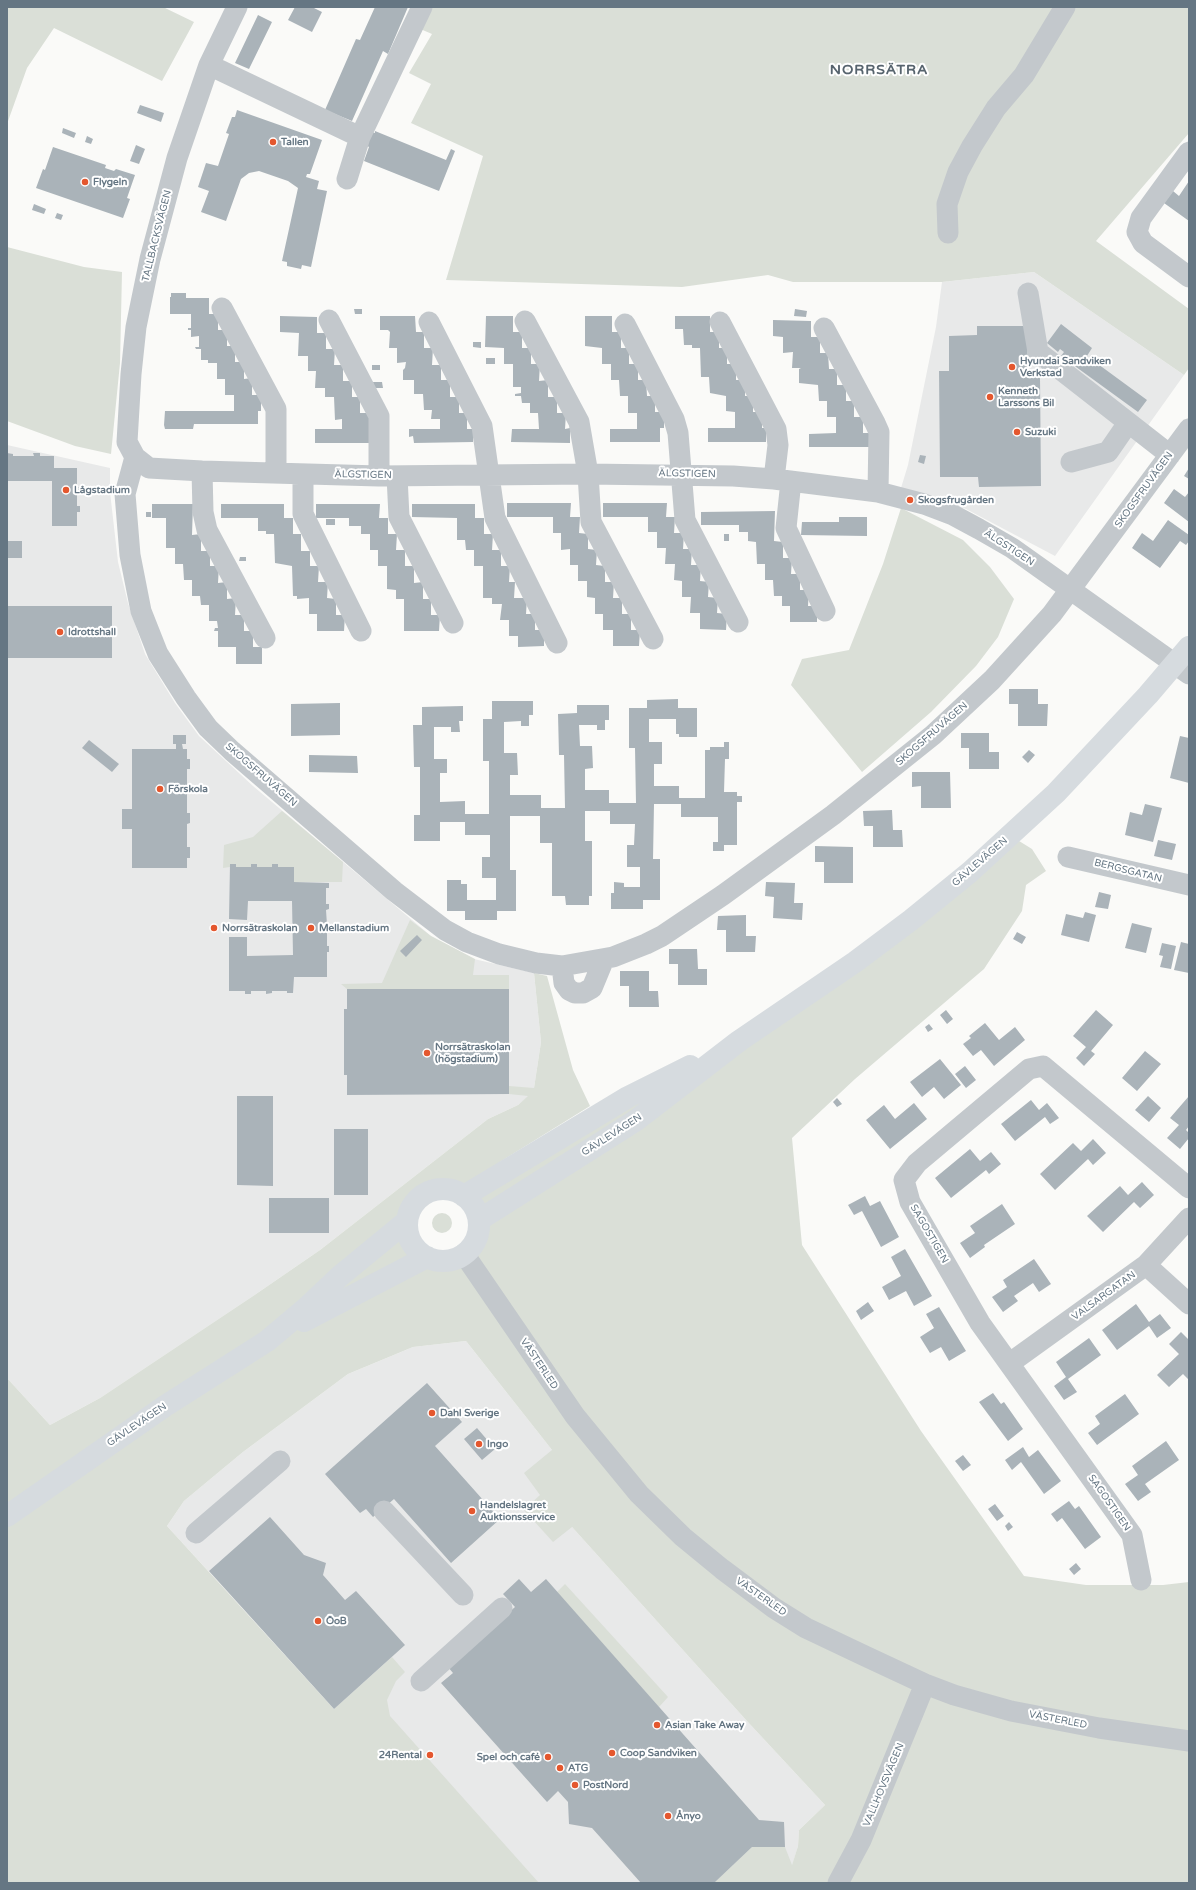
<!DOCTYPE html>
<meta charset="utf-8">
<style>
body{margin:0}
#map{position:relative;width:1196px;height:1890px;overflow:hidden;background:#fafaf8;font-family:"Varela Round",sans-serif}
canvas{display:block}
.frame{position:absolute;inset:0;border:8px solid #657683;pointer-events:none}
</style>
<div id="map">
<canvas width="1196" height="1890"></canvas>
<div class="frame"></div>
</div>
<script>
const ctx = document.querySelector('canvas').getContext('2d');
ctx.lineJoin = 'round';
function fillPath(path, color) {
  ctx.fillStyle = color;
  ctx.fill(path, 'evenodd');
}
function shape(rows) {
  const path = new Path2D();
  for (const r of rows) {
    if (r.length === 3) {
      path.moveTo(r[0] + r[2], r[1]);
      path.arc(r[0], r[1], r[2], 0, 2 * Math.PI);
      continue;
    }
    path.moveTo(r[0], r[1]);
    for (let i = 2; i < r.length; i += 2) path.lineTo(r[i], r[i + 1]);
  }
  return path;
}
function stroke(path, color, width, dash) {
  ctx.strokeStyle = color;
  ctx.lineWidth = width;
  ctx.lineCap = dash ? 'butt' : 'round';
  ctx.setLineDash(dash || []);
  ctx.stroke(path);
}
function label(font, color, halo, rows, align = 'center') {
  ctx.font = font + ' "Varela Round",sans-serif';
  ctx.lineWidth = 4;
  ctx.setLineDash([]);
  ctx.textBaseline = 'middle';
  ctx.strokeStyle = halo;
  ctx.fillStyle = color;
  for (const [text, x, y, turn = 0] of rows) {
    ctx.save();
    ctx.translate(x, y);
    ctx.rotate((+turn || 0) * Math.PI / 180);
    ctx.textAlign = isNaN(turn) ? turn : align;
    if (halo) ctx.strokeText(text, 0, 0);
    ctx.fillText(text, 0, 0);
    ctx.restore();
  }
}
const built = shape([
 [1034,272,1184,375,1055,556,966,509,901,488,908,465,936,327,942,282],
 [7,445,110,468,110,492,118,562,128,603,145,654,175,703,199,736,253,786,431,936,474,959,534,973,541,1042,534,1088,529,1096,518,1105,488,1119,320,1250,256,1294,100,1398,50,1425,7,1378],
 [466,1341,552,1450,572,1527,746,1720,825,1805,799,1830,798,1846,792,1866,780,1883,494,1883,167,1526,184,1501,243,1452,348,1374,413,1347]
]);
const green = shape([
 [7,7,163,7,194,22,162,81,54,28,27,68,7,124],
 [428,7,1189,7,1189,133,1096,241,1189,309,1189,368,1184,375,1034,272,942,282,793,282,768,275,682,287,446,280,483,156,411,123,431,84,409,73,432,34,418,28],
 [7,247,84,267,122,272,120,363,111,454,75,446,7,421],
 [901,508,963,540,990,567,1014,599,998,637,976,666,931,712,862,772,791,685,802,659,849,650,883,564],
 [282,811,343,862,342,882,294,882,278,867,272,864,272,867,257,867,251,864,251,867,236,867,230,864,230,867,223,868,224,845,253,837],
 [1011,836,1032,849,1046,871,1026,885,1022,911,984,969,855,1079,792,1138,802,1245,921,1431,1024,1576,1086,1585,1163,1585,1189,1582,1189,1883,714,1883,752,1847,785,1847,792,1865,798,1846,799,1830,825,1805,746,1720,572,1527,553,1542,524,1510,540,1495,524,1473,552,1450,466,1341,413,1347,348,1374,243,1452,184,1501,167,1526,334,1709,392,1657,405,1672,396,1681,387,1700,390,1716,539,1883,7,1883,7,1378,50,1425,100,1398,256,1294,320,1250,488,1119,518,1105,528,1096,509,1094,509,1086,534,1088,541,1042,534,973,547,976,573,1070,590,1106,495,1165,739,1041],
 [441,1189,453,1190,464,1196,471,1202,476,1210,479,1230,471,1247,456,1258,446,1261,436,1260,418,1251,407,1231,407,1221,411,1207,420,1197,429,1192],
 [410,920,431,936,475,959,473,975,509,975,509,989,347,989,341,984,382,983],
 [442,1223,10],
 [565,1584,668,1697,659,1707,557,1592]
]);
const building = shape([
 [295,7,312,7,322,12,312,32,288,20],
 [375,7,408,7,388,54,383,51,352,121,325,110,356,39,360,40],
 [258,15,272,22,249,69,235,63],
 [140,105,164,113,161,122,137,113],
 [237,110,322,140,310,174,307,174,306,177,319,181,317,189,327,191,311,267,302,265,301,269,287,266,287,262,282,261,298,188,288,181,259,171,249,173,241,179,226,221,201,212,209,191,198,187,206,163,218,166,229,134,226,133,232,117,235,117],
 [63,128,76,133,74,138,62,133],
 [375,131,446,160,451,149,455,151,439,191,364,161,369,147,366,145,372,132,375,133],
 [87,136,93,139,91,144,85,142],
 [136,145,145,149,139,164,130,161],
 [53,147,106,165,105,168,114,171,116,169,135,175,127,198,130,199,123,218,36,188,43,169,45,170],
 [1189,181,1189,221,1164,203,1173,191,1179,196],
 [34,204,46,209,44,214,32,210],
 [57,213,63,215,61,220,55,218],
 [171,293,186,293,186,298,209,298,209,314,218,314,218,330,227,330,227,346,235,346,235,362,244,362,244,379,252,378,252,395,261,395,261,411,258,411,258,424,194,424,193,429,165,429,164,425,165,411,234,411,234,395,225,395,225,379,217,379,217,363,208,363,208,360,201,360,201,349,196,349,195,347,199,347,199,336,191,337,191,330,188,330,188,328,191,328,191,314,170,314,170,297,171,297],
 [354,309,362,309,362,314,355,314],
 [795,309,807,311,806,317,794,316],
 [280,316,317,317,317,333,326,333,326,349,335,349,334,365,343,365,343,381,352,381,352,397,360,397,360,413,369,413,375,443,315,443,315,429,342,429,342,419,335,420,334,397,325,397,325,388,315,388,316,371,308,371,308,356,298,356,299,333,280,332],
 [380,316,415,316,416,332,424,332,424,348,433,348,432,365,441,365,441,380,450,380,450,397,459,397,459,413,467,413,467,429,473,429,473,442,414,443,413,436,409,437,409,429,440,429,440,419,431,419,432,410,424,410,423,394,414,394,414,380,403,380,403,370,405,368,406,362,397,363,397,348,389,348,390,332,388,330,380,330],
 [486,316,513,316,513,332,522,332,522,348,531,348,531,364,540,364,539,381,548,380,548,397,557,397,557,413,566,413,565,429,570,428,570,443,511,442,512,429,539,429,538,413,530,413,530,403,522,403,521,396,515,396,515,394,521,393,521,387,513,387,513,364,504,364,504,348,485,347],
 [585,316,612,316,612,332,621,332,621,348,629,348,629,364,638,364,638,380,646,380,647,396,655,396,655,412,664,412,664,428,660,428,660,442,610,442,610,429,637,429,637,413,628,413,628,396,620,396,619,380,611,380,611,364,602,364,602,348,585,346],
 [675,316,710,316,710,332,719,332,719,348,727,348,727,364,736,364,736,380,745,380,745,396,753,396,753,412,762,412,762,428,766,428,766,442,708,442,708,428,735,428,735,412,726,411,726,396,710,393,709,377,701,377,700,348,692,348,692,345,684,345,683,329,675,329],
 [773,320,811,321,811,337,820,337,820,353,828,353,829,369,837,369,837,385,846,385,846,401,854,401,854,417,863,417,863,433,869,433,869,447,809,447,809,434,836,433,836,417,827,417,827,401,819,401,818,385,799,383,799,369,801,368,792,368,793,352,783,353,783,337,773,336],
 [1061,324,1092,348,1087,356,1147,400,1138,412,1061,356,1064,352,1060,349,1058,352,1047,343],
 [977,326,1027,326,1028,375,1032,375,1032,377,1040,377,1041,486,979,487,978,477,940,477,939,371,949,371,949,336,977,335],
 [473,342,481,342,481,348,473,347],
 [486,358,495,358,495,364,486,364],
 [372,365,380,365,380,370,372,370],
 [373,382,382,382,383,388,374,388],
 [7,453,13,454,13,456,34,456,33,453,40,453,40,456,54,456,54,468,77,468,77,487,80,487,80,493,77,493,77,506,80,506,80,512,77,512,77,526,52,526,52,481,7,481],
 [920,455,926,456,924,464,918,462],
 [1189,468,1189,479,1184,476],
 [1174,489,1185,497,1189,492,1189,522,1164,503],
 [507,503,571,503,570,517,580,517,579,533,588,534,588,549,597,550,596,565,605,566,605,582,614,582,613,598,622,598,622,614,631,614,631,630,640,630,639,646,613,646,613,630,603,630,603,614,595,614,595,598,587,597,587,581,578,581,578,565,570,565,570,549,561,550,561,533,553,533,553,517,507,517],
 [603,503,667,503,666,517,675,517,674,533,684,533,683,549,692,549,691,565,701,565,700,581,709,582,708,597,718,598,717,613,727,614,726,630,700,629,700,613,690,613,691,597,682,597,682,581,674,580,675,564,665,564,666,548,657,548,657,532,648,532,648,517,603,517],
 [152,504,193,504,192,535,201,534,201,551,210,551,210,566,219,566,218,583,227,582,227,599,236,598,235,615,244,615,244,631,253,631,253,647,262,647,262,664,236,664,236,647,218,647,218,631,214,631,215,628,218,628,217,621,209,621,209,605,201,605,200,596,192,596,192,580,184,580,183,564,175,564,175,548,166,548,166,518,152,518],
 [221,504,284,504,284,518,293,518,293,534,301,534,301,551,310,551,310,566,319,566,318,582,328,582,327,598,336,599,336,615,345,615,344,631,317,631,317,614,309,614,309,598,297,599,297,596,293,596,292,566,275,563,274,534,266,534,266,531,258,531,258,518,221,518],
 [316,504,380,504,379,518,388,518,388,534,397,534,396,550,405,550,405,566,414,566,414,583,423,582,423,599,431,599,431,615,440,615,439,631,404,631,404,599,396,599,396,590,387,589,387,566,378,566,378,550,370,550,370,534,361,534,361,526,349,526,349,518,316,518],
 [412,504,475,504,475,518,484,518,484,534,493,534,492,550,501,550,501,566,510,566,509,582,515,582,514,598,527,598,526,614,535,614,535,630,544,630,544,646,518,647,518,636,509,636,509,620,500,620,502,604,492,604,492,598,483,598,483,566,474,566,474,550,466,550,465,540,457,540,457,518,412,517],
 [775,511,774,541,783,542,783,558,792,558,791,574,800,574,800,590,809,590,808,606,817,606,817,622,790,622,790,606,782,606,782,596,774,596,773,580,765,580,765,564,757,564,756,542,748,541,748,532,739,532,739,525,701,525,701,512],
 [146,512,151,512,151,517,146,517],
 [839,517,867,517,867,536,801,535,802,522,839,522],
 [326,519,335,519,335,525,326,525],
 [1168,520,1189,535,1189,541,1186,545,1180,541,1160,568,1132,548,1142,533,1153,541],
 [724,534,729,534,729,541,724,541],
 [7,541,22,541,22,558,7,558],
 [240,557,246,557,246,561,239,561],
 [7,606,112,606,112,658,7,658],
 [1009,689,1038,689,1038,704,1048,704,1047,726,1018,726,1018,704,1009,704],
 [678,699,678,708,697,708,697,737,679,737,679,734,676,734,676,719,649,719,649,742,662,742,662,764,654,764,654,786,679,786,679,798,705,798,705,750,710,750,710,747,724,747,724,742,729,742,729,759,725,759,724,792,737,792,737,796,742,796,742,802,737,802,737,845,724,845,724,851,713,851,713,842,718,842,718,817,681,817,681,804,654,804,653,859,660,859,660,900,643,900,643,909,611,909,611,893,614,893,614,882,624,883,624,887,640,887,640,867,627,867,627,845,634,845,635,824,610,824,610,811,585,811,585,841,592,841,592,896,589,896,589,905,566,905,565,896,552,896,552,843,540,843,540,816,510,816,510,870,516,870,516,911,497,911,497,920,465,920,465,911,447,911,447,880,461,880,461,884,467,884,467,900,496,900,496,878,482,878,482,857,490,857,490,835,465,835,465,822,440,822,440,841,414,841,414,815,420,815,420,767,414,767,413,725,422,725,422,707,463,706,463,721,459,721,460,732,451,732,451,727,434,727,434,759,447,759,447,773,440,773,440,802,465,801,465,814,489,814,489,761,483,761,483,719,492,719,492,701,533,701,533,715,529,715,529,726,521,726,521,721,504,722,504,753,517,753,518,775,510,775,510,795,541,795,541,808,565,808,564,755,559,755,558,714,577,713,577,705,609,705,609,720,605,720,605,730,597,730,597,725,579,725,580,746,592,746,593,768,585,769,585,790,609,790,609,803,636,803,635,748,629,748,629,708,647,708,647,700],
 [340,703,340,735,291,736,291,704],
 [961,733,989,733,989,752,999,752,999,769,969,769,969,748,961,748],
 [173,735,186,735,186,744,182,744,183,749,187,749,187,759,190,759,190,769,187,769,187,813,190,813,190,823,187,824,187,847,190,847,190,858,187,858,187,868,132,868,132,829,122,829,122,809,132,809,132,749,176,749,176,744,173,744],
 [1180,736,1189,738,1189,783,1170,778],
 [89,740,119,764,112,772,82,748],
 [1029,750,1035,755,1028,763,1022,757],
 [309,755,357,756,358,773,309,772],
 [912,772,950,772,951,808,921,808,921,786,912,787],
 [1145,804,1162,808,1153,842,1125,835,1130,812,1142,815],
 [892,810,893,830,902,830,903,847,873,847,873,826,864,826,863,811],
 [1158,840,1176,844,1172,860,1154,856],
 [815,846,853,847,853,883,824,883,824,862,815,862],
 [230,864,236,864,236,867,251,867,251,864,257,864,257,867,272,867,272,864,278,864,278,867,294,867,294,882,329,883,329,888,326,888,326,904,329,904,329,909,326,910,327,925,329,925,329,931,327,931,327,946,329,946,329,952,327,952,327,977,294,977,293,993,287,993,287,991,272,991,272,993,266,994,266,991,251,991,251,994,245,994,245,991,229,991,229,937,247,937,247,956,293,955,292,901,248,901,247,920,229,919],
 [766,882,795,883,794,903,803,903,802,920,773,918,774,897,765,896],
 [1099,892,1111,895,1108,909,1095,907],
 [1085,912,1096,915,1089,942,1061,935,1066,914,1083,918],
 [746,915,746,936,756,936,755,952,726,952,726,930,717,930,718,916],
 [1132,923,1152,928,1146,953,1125,948],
 [1017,932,1026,937,1022,944,1013,939],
 [417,935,422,940,406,957,400,951],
 [1181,942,1189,944,1189,973,1174,970],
 [1162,943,1176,946,1171,969,1160,967,1163,956,1159,955],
 [669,949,697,949,698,969,707,969,707,985,678,985,678,964,669,964],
 [620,971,649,971,649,991,658,991,659,1007,629,1007,629,986,620,986],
 [347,989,509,989,509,1094,347,1095,347,1075,344,1075,344,1009,347,1009],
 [946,1010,953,1019,947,1024,940,1015],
 [1096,1010,1113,1025,1091,1051,1095,1054,1084,1066,1076,1058,1086,1047,1073,1036],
 [985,1023,999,1040,1015,1027,1025,1040,994,1066,981,1050,973,1056,963,1044,971,1038,969,1036],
 [929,1024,933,1029,928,1032,925,1027],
 [1145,1051,1161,1064,1137,1091,1122,1078],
 [940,1059,961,1085,944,1099,934,1087,922,1097,910,1082],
 [965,1066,976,1080,966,1088,955,1074],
 [237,1096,273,1096,273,1186,237,1185],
 [1148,1096,1161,1108,1149,1122,1135,1110],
 [1189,1096,1189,1126,1186,1130,1189,1133,1189,1138,1180,1149,1167,1138,1179,1125,1170,1118],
 [837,1098,842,1104,837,1107,833,1102],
 [1031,1100,1039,1110,1047,1103,1059,1118,1050,1124,1045,1117,1015,1141,1001,1124],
 [914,1103,927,1119,890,1149,866,1120,884,1105,895,1119],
 [334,1129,368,1129,368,1195,334,1195],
 [1093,1139,1106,1153,1093,1165,1088,1159,1055,1190,1040,1174,1073,1143,1081,1151],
 [970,1149,980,1161,991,1152,1001,1164,989,1174,986,1170,951,1198,935,1178],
 [1142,1182,1154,1195,1140,1208,1134,1202,1103,1232,1087,1216,1120,1186,1128,1195],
 [865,1196,870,1206,880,1201,899,1237,881,1247,862,1211,854,1215,848,1205],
 [269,1198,329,1198,329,1233,269,1233],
 [1002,1204,1015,1224,984,1245,985,1247,970,1258,960,1243,975,1233,970,1226],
 [905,1249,932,1296,914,1306,906,1291,889,1300,882,1287,901,1276,891,1257],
 [1034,1259,1051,1284,1039,1292,1033,1283,1014,1296,1018,1301,1003,1312,992,1297,1007,1287,1003,1280],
 [868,1302,874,1311,861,1320,856,1311],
 [1136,1304,1149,1322,1160,1314,1171,1328,1157,1338,1149,1326,1117,1350,1102,1330],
 [939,1307,966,1351,949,1361,941,1347,930,1353,920,1337,934,1328,926,1314],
 [1181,1332,1189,1340,1189,1380,1183,1374,1169,1387,1157,1375,1179,1354,1169,1344],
 [1089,1338,1101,1355,1068,1379,1077,1392,1064,1400,1054,1386,1066,1377,1056,1362],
 [427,1383,462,1422,435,1446,500,1519,451,1563,394,1499,373,1517,366,1509,360,1513,325,1474],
 [993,1393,1001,1404,1004,1402,1023,1429,1008,1441,979,1402],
 [1125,1394,1139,1414,1097,1445,1088,1433,1100,1424,1095,1416],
 [477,1428,495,1449,482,1460,464,1439],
 [1166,1441,1179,1460,1145,1484,1151,1492,1138,1501,1125,1484,1138,1475,1132,1466],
 [1023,1447,1029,1457,1038,1450,1061,1481,1044,1494,1021,1462,1012,1470,1005,1460],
 [963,1455,971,1465,963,1471,955,1461],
 [1069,1501,1075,1509,1079,1506,1101,1537,1085,1549,1062,1518,1057,1522,1051,1514],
 [995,1504,1004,1516,997,1521,988,1509],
 [270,1517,304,1555,326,1563,323,1575,345,1600,356,1591,405,1645,334,1709,209,1571],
 [1009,1522,1013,1527,1008,1531,1005,1526],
 [1076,1563,1081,1569,1074,1575,1069,1569],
 [519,1579,531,1592,546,1579,759,1820,784,1822,785,1847,752,1847,714,1883,641,1883,592,1828,569,1824,568,1802,558,1791,547,1802,441,1683,453,1673,448,1667,515,1607,503,1594]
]);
const minor = shape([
 [237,7,209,65,177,158,150,259,136,327,131,374,127,442,135,457,149,468,202,471,379,476,588,474,733,476,774,479,878,492,924,504,953,515,979,529,1012,548,1189,674],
 [209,65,360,137],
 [1189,152,1141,218,1137,232,1143,243,1189,277],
 [347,179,360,137,422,7],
 [948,233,947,204,958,172,972,146,996,108,1024,75,1065,7],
 [1028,293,1038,352,1170,455],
 [222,308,276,409,276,473],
 [329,320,379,416,379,476],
 [525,321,579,422,588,474,591,522,653,639],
 [429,322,482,426,495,518,557,643],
 [720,322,776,429,778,445,774,479],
 [625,324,674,419,678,433,685,520,738,622],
 [824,328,875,423,879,432,878,492],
 [135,457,125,494,130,555,141,611,158,654,186,698,208,728,232,751,394,891,445,930,467,942,499,954,536,963,562,966,613,957,646,944,662,936,723,895,833,815,933,735,992,680,1052,614,1189,429],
 [1071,462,1108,452,1128,423],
 [202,471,203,512,207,530,265,638],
 [303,475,303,514,361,631],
 [397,476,399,517,453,623],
 [791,481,786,528,825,611],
 [1068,857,1189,885],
 [562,966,564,983,569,990,575,993,583,993,592,988,604,959],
 [464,1254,575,1416,639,1494,683,1537,722,1569,774,1608,806,1628,865,1656,925,1684,954,1695,1011,1711,1099,1728,1189,1741],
 [1146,1265,1189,1304],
 [1010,1363,1146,1265,1189,1218],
 [384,1511,463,1595],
 [196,1533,280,1461],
 [1141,1580,1132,1535,980,1323,910,1202,904,1180,917,1163,1029,1069,1043,1066,1189,1188],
 [421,1681,502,1608],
 [838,1883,861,1840,925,1684]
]);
const major = shape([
 [443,1225,36],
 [464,1196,628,1097,690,1066],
 [479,1220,635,1121,739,1041,855,962,911,920,970,872,1056,793,1148,695,1189,647],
 [304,1321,427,1257],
 [7,1516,165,1406,267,1341,305,1309,340,1276,407,1221]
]);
const markers = [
 [273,142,4,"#e4572e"],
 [85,182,4,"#e4572e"],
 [1012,367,4,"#e4572e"],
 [990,397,4,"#e4572e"],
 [1017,432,4,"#e4572e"],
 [66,490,4,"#e4572e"],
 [910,500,4,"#e4572e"],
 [60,632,4,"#e4572e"],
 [160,789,4,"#e4572e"],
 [214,928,4,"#e4572e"],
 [311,928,4,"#e4572e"],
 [427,1053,4,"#e4572e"],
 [432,1413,4,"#e4572e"],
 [479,1444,4,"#e4572e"],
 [472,1511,4,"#e4572e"],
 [318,1621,4,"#e4572e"],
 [657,1725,4,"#e4572e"],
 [612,1753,4,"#e4572e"],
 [430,1755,4,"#e4572e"],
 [548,1757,4,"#e4572e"],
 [560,1768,4,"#e4572e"],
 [575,1785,4,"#e4572e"],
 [668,1816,4,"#e4572e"]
];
const poiNames = [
 ["Tallen",281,142],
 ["Flygeln",93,182],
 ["Hyundai Sandviken",1020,361],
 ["Verkstad",1020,373],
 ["Kenneth",998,391],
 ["Larssons Bil",998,403],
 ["Suzuki",1025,432],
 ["Lågstadium",74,490],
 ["Skogsfrugården",918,500],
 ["Idrottshall",68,632],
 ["Förskola",168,789],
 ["Norrsätraskolan",222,928],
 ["Mellanstadium",319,928],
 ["Norrsätraskolan",435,1047],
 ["(högstadium)",435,1059],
 ["Dahl Sverige",440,1413],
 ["Ingo",487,1444],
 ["Handelslagret",480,1505],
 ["Auktionsservice",480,1517],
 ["ÖoB",326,1621],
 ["Asian Take Away",665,1725],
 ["Coop Sandviken",620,1753],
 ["24Rental",422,1755,"right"],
 ["Spel och café",540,1757,"right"],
 ["ATG",568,1768],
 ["PostNord",583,1785],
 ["Ånyo",676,1816]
];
const streetNames = [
 ["TALLBACKSVÄGEN",157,236,-76],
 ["ÄLGSTIGEN",687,474,1],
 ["ÄLGSTIGEN",363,475,1],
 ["SKOGSFRUVÄGEN",1144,490,-54],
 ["ÄLGSTIGEN",1009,548,33],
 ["SKOGSFRUVÄGEN",932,734,-41],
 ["SKOGSFRUVÄGEN",261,775,41],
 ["GÄVLEVÄGEN",980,862,-41],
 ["BERGSGATAN",1128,871,14],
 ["GÄVLEVÄGEN",612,1135,-33],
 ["SAGOSTIGEN",929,1234,60],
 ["VALSARGATAN",1104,1296,-36],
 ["VÄSTERLED",539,1364,56],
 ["GÄVLEVÄGEN",137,1425,-34],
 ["SAGOSTIGEN",1109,1503,55],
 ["VÄSTERLED",761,1597,35],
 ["VÄSTERLED",1058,1720,11],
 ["VALLHOVSVÄGEN",884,1785,-67]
];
const districtNames = [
 ["NORRSÄTRA",879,70]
];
fillPath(built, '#e8e9e9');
fillPath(green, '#dadfd7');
fillPath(building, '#aab3b9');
stroke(minor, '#c3c8cc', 21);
stroke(major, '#d6dbdf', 22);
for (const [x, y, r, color] of markers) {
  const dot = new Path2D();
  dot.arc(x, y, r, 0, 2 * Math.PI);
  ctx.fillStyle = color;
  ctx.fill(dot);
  stroke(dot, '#fff', 1.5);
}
label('bold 10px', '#657683', '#fff', poiNames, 'left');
label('10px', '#657683', '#fff', streetNames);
ctx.letterSpacing = '1px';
label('bold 14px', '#57646e', '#fff', districtNames);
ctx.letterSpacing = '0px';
</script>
